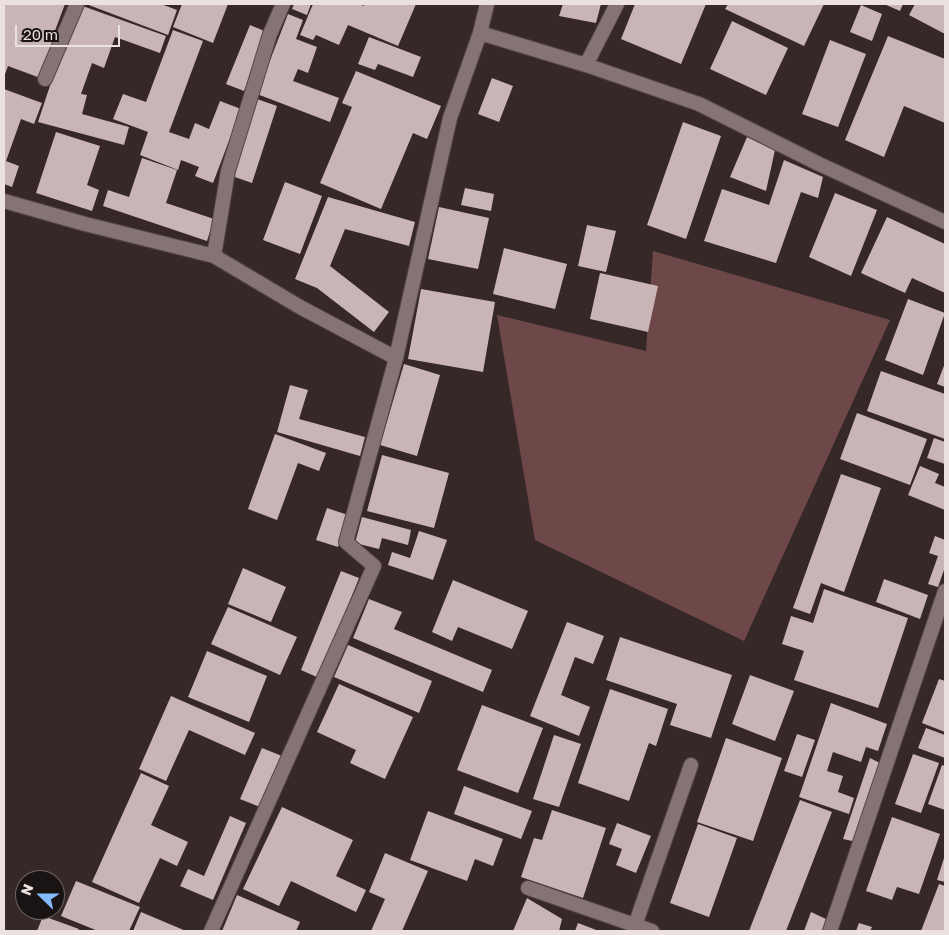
<!DOCTYPE html>
<style>
body{margin:0}
#map{position:relative;width:949px;height:935px;overflow:hidden;background:#372828;font-family:"Golos Text",sans-serif}
canvas{display:block}
.frame{position:absolute;inset:0;border:5px solid #ebe1e1;pointer-events:none}
.north{position:absolute;left:15px;top:870px;width:50px;height:50px;box-sizing:border-box;background:#191313;border:1px solid #6d6565;border-radius:50%;rotate:292deg;font-size:14px;font-weight:700;line-height:20px;text-align:center;color:#ebe1e1}
.north::after{content:'';display:block;margin:auto;width:18px;height:22px;background:#84bbfb;clip-path:polygon(50% 0,100% 100%,50% 72%,0 100%)}
.scale{position:absolute;left:15px;top:25px;width:105px;height:22px;box-sizing:border-box;border:2px solid #ebe1e1;border-top:0;padding-left:6px;font-size:15px;line-height:18px;white-space:nowrap;color:#ebe1e1;-webkit-text-stroke:4px #191313;paint-order:stroke}
</style>
<div id="map">
<canvas width="949" height="935"></canvas>
<div class="frame"></div>
<div class="north">N</div>
<div class="scale">20 m</div>
</div>
<script>
const ctx = document.querySelector('canvas').getContext('2d');
ctx.lineJoin = 'round';
function fillPath(path, color) {
  ctx.fillStyle = color;
  ctx.fill(path, 'evenodd');
}
function shape(rows) {
  const path = new Path2D();
  for (const r of rows) {
    path.moveTo(r[0], r[1]);
    for (let i = 2; i < r.length; i += 2) path.lineTo(r[i], r[i + 1]);
  }
  return path;
}
function stroke(path, color, width, dash) {
  ctx.strokeStyle = color;
  ctx.lineWidth = width;
  ctx.lineCap = dash ? 'butt' : 'round';
  ctx.setLineDash(dash || []);
  ctx.stroke(path);
}
const green = shape([
 [653,251,890,320,744,641,535,540,497,315,646,351]
]);
const building = shape([
 [4,4,65,4,53,36,58,38,43,79,8,66,4,77],
 [77,4,166,36,160,53,115,37,104,68,92,63,81,94,87,95,82,114,129,127,124,145,38,122],
 [86,4,161,4,177,10,168,35],
 [182,4,228,4,213,43,173,27],
 [294,4,311,4,307,15,292,9],
 [313,4,359,4,364,6,364,4,416,4,398,46,348,25,339,45,316,35,313,40,300,35],
 [563,4,601,4,596,23,559,16],
 [635,4,706,4,681,64,621,39],
 [728,4,824,4,804,46,725,9],
 [884,4,903,4,900,11],
 [915,4,945,4,945,34,909,15],
 [861,5,882,14,872,41,850,32],
 [288,14,303,20,296,39,317,47,308,73,298,69,293,81,339,98,330,122,257,94],
 [732,21,788,48,766,95,710,69],
 [250,25,267,32,244,91,226,84],
 [173,30,203,41,169,132,189,139,195,123,209,129,220,101,241,109,213,183,195,176,199,167,181,160,178,170,140,155,148,132,113,119,123,94,146,102],
 [888,36,945,59,945,123,904,106,884,157,845,140],
 [369,37,421,57,413,77,378,64,375,70,358,64],
 [830,40,866,54,838,127,802,114],
 [356,71,441,106,427,139,413,133,381,209,320,183,352,107,342,103],
 [492,78,513,86,499,122,478,114],
 [4,89,42,103,34,124,21,119,6,161,19,166,12,187,4,184],
 [257,99,277,106,252,183,232,176],
 [683,122,721,136,686,239,647,225],
 [56,132,100,146,87,185,99,190,92,211,36,193],
 [747,137,775,150,766,191,730,177],
 [142,158,177,170,166,203,214,219,207,241,103,206,108,190,129,197],
 [784,160,823,177,818,198,801,192,776,263,704,241,722,189,769,205],
 [285,182,322,196,300,254,263,240],
 [465,188,494,194,491,211,461,205],
 [835,193,877,210,851,276,809,257],
 [328,197,415,222,409,246,345,229,330,266,389,312,374,332,317,288,295,279],
 [439,207,489,218,478,269,428,259],
 [887,217,945,244,945,293,912,278,905,293,861,273],
 [587,225,616,231,606,272,578,266],
 [504,248,567,264,555,309,493,294],
 [600,273,658,286,648,332,590,319],
 [421,289,495,302,483,372,408,359],
 [908,299,945,313,923,375,885,360],
 [945,363,945,387,937,384],
 [404,364,440,375,417,456,380,445],
 [881,371,945,394,945,439,867,411],
 [290,385,308,390,299,419,365,437,360,456,277,432],
 [857,413,927,439,910,485,840,459],
 [275,434,326,453,319,471,298,463,277,520,248,509],
 [934,438,945,442,945,464,927,458],
 [382,455,449,473,434,528,367,511],
 [920,466,939,474,935,483,945,487,945,510,908,495],
 [841,474,881,488,844,592,821,583,810,614,793,608],
 [327,508,348,515,338,547,316,540],
 [362,517,411,530,408,545,382,538,379,549,355,543],
 [419,531,447,540,433,580,388,565,392,552,410,558],
 [935,536,945,540,945,567,938,587,928,584,938,556,929,553],
 [243,568,286,587,271,622,228,604],
 [341,571,359,578,319,678,301,670],
 [884,579,928,595,920,619,876,602],
 [453,580,528,611,512,649,458,627,452,641,432,632],
 [824,589,908,618,878,708,794,680,804,651,782,644,791,616,813,623],
 [369,599,402,612,394,629,492,670,483,692,353,638],
 [228,607,297,637,280,675,211,644],
 [567,622,604,636,593,664,575,657,561,695,590,707,579,736,530,716],
 [620,637,732,675,711,738,670,725,677,704,606,680],
 [348,645,432,681,419,713,334,677],
 [207,651,267,676,249,722,188,697],
 [750,675,794,691,775,741,732,724],
 [939,679,945,681,945,732,922,723],
 [339,684,413,717,385,779,350,763,356,750,317,732],
 [610,689,668,709,656,746,649,743,629,801,578,783],
 [171,696,255,733,245,755,189,730,166,781,139,769],
 [831,703,887,724,878,751,866,747,861,762,833,752,827,771,843,776,838,792,854,798,849,814,799,797],
 [482,705,543,728,518,793,457,770],
 [926,728,945,735,945,758,918,748],
 [797,734,815,740,802,777,784,771],
 [554,735,581,744,559,807,533,799],
 [726,738,782,758,753,841,697,822],
 [262,748,282,756,260,807,240,799],
 [913,754,939,763,921,813,895,804],
 [870,758,882,764,857,842,843,839],
 [942,765,945,766,945,810,928,804],
 [141,773,169,786,151,825,188,842,177,866,160,858,139,903,92,882],
 [464,786,532,811,521,839,454,814],
 [800,800,832,812,786,931,749,931],
 [282,807,353,840,336,876,366,890,356,912,291,881,279,906,243,889],
 [552,810,606,828,583,898,521,877,534,838,542,840],
 [428,811,503,839,493,866,475,859,467,881,410,860],
 [230,816,246,823,213,900,180,886,188,869,204,876],
 [892,817,940,834,919,894,897,887,892,900,866,891],
 [617,823,651,836,636,873,616,865,622,849,609,844],
 [698,824,737,838,709,917,670,903],
 [385,853,428,871,402,931,371,931,385,899,369,892],
 [945,855,945,882,937,880],
 [76,881,140,907,129,931,98,931,61,916],
 [939,884,945,886,945,931,921,931],
 [237,895,300,922,296,931,222,931],
 [527,898,562,919,559,931,513,931],
 [141,912,186,931,133,931],
 [811,912,826,919,822,931,804,931],
 [43,916,79,929,78,931,37,931],
 [578,923,599,931,575,931],
 [859,923,872,927,870,931,856,931]
]);
const minor = shape([
 [487,4,480,33,586,65,699,104,819,164,945,222],
 [586,65,617,4],
 [45,79,77,4],
 [4,201,85,224,214,256,300,307,396,358],
 [214,256,228,171,270,34,283,4],
 [528,888,652,931],
 [211,931,374,566,346,542,396,358,450,118,480,33],
 [633,931,691,765],
 [830,931,945,591]
]);
fillPath(green, '#6e4849');
fillPath(building, '#c9b5b5');
stroke(minor, '#534647', 16);
stroke(minor, '#867474', 14);
</script>
